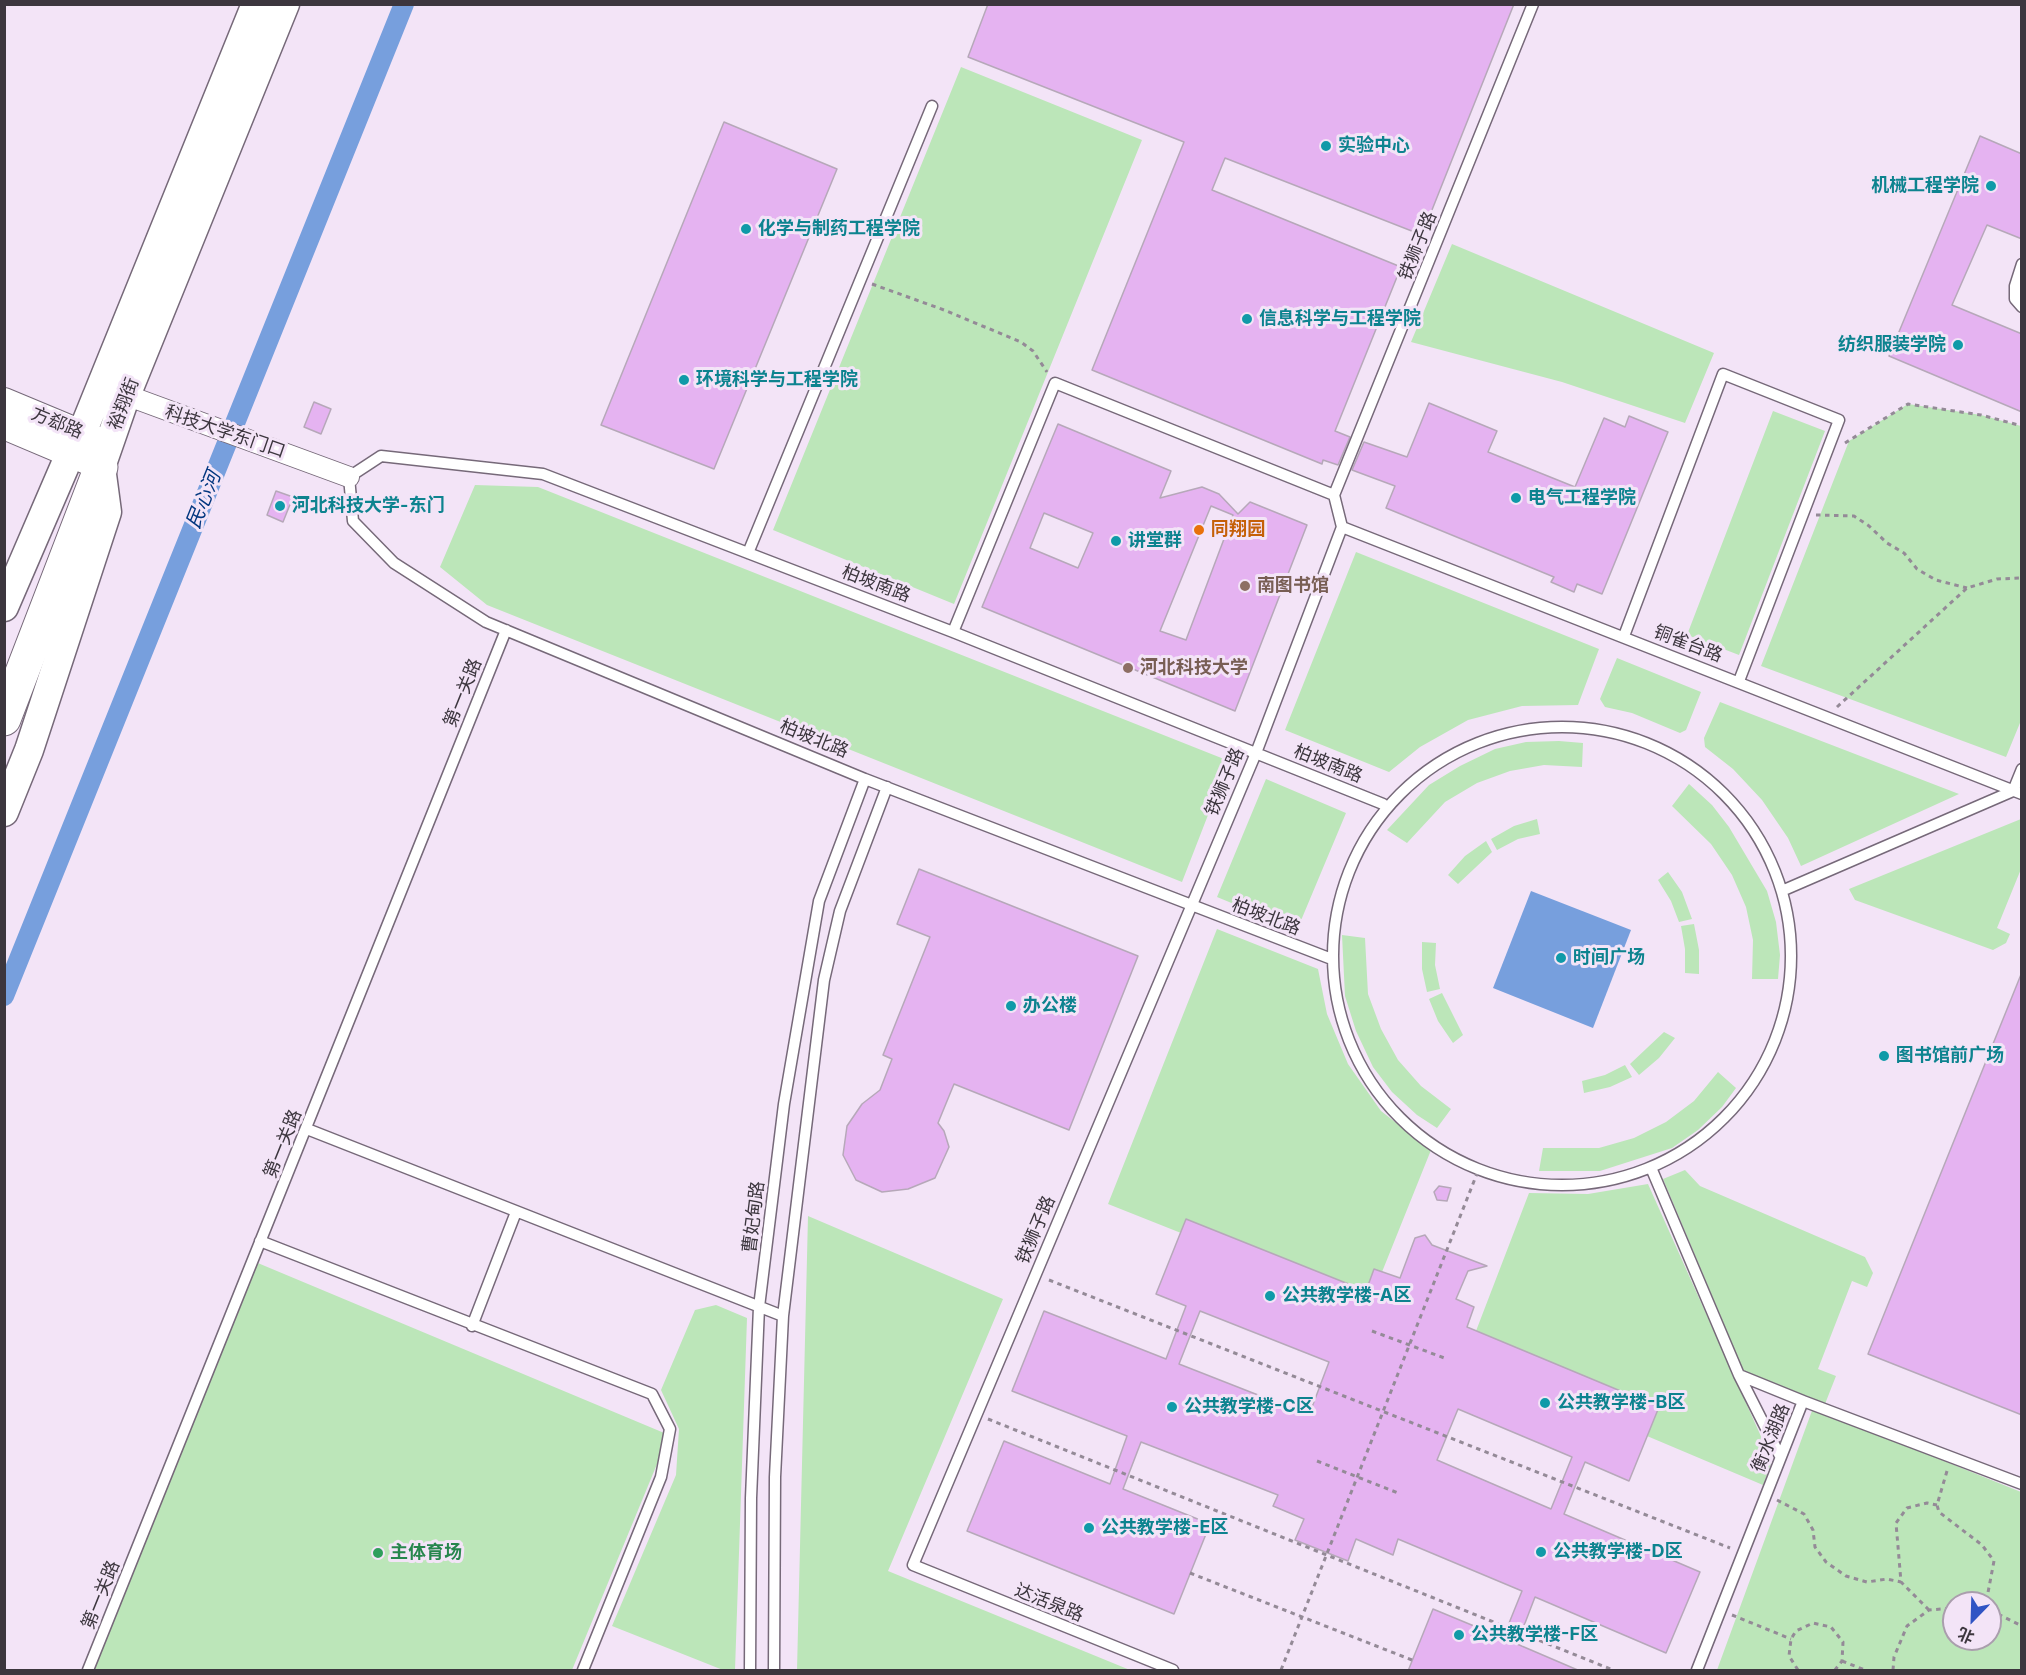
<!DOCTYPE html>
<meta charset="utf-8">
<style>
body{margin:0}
#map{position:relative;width:2026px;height:1675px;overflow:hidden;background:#f3e4f7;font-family:Inter,"Noto Sans SC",sans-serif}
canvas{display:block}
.frame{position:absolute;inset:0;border:6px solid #3c363e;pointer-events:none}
.north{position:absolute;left:1942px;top:1591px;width:60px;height:60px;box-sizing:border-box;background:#f3e4f7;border:2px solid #aa9ead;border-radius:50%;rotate:203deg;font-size:16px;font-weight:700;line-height:24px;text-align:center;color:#3c363e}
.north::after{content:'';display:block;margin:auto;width:21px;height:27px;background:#3054c4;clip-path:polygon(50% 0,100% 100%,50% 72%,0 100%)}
</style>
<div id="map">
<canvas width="2026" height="1675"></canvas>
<div class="frame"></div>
<div class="north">北</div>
</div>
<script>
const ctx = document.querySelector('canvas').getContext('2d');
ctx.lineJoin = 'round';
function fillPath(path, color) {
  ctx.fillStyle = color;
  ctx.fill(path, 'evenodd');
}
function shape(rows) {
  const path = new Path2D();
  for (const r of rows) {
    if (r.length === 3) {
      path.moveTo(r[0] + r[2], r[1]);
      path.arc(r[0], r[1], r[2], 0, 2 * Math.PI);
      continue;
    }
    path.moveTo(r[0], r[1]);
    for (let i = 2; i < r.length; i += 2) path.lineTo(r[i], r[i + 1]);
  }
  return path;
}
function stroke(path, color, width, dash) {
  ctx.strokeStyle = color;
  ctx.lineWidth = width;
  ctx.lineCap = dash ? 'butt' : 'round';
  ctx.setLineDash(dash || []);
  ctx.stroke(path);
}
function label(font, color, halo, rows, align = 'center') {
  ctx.font = font + ' Inter,"Noto Sans SC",sans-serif';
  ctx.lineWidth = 6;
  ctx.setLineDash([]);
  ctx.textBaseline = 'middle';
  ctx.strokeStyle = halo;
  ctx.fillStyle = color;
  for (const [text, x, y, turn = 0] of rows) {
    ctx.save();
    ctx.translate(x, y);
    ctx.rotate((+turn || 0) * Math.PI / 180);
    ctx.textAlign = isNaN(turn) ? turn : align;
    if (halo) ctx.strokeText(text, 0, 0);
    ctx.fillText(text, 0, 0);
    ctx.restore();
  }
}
const green = shape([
 [961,67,1142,140,954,604,773,530],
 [1452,244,1714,353,1685,423,1562,382,1411,342],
 [1908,404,1981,415,2021,426,2022,718,2006,757,1761,666,1849,441],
 [1773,411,1825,431,1739,655,1687,635],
 [475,485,538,487,1229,761,1182,882,487,605,440,567],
 [1356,552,1599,649,1578,705,1522,706,1468,720,1420,747,1389,772,1285,730],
 [1617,658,1701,692,1686,730,1680,733,1632,713,1605,707,1600,699],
 [1720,702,1959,794,1801,866,1788,838,1762,800,1733,769,1705,747,1704,738],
 [1559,741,1583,743,1582,767,1544,765,1510,771,1477,783,1445,802,1407,843,1387,830,1429,785,1460,766,1495,749,1526,742],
 [1266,779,1346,813,1297,930,1217,897],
 [1689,784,1712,805,1729,827,1767,891,1776,922,1780,955,1778,979,1752,979,1753,940,1746,907,1732,875,1711,844,1672,806],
 [1537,819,1540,834,1518,839,1497,850,1491,839,1514,826],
 [2021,819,2021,869,1997,928,2010,934,2006,943,1993,950,1855,900,1849,889],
 [1486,841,1492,852,1458,884,1448,875,1465,856],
 [1668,872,1682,892,1692,919,1679,922,1671,901,1658,880],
 [1694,924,1699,950,1699,974,1685,973,1685,949,1681,926],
 [1217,929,1318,969,1327,1014,1348,1064,1381,1111,1431,1150,1382,1272,1374,1269,1366,1291,1187,1220,1181,1233,1108,1204],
 [1342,935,1365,938,1368,994,1381,1029,1398,1060,1421,1086,1451,1109,1437,1128,1417,1115,1392,1092,1373,1067,1356,1031,1345,996],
 [1422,942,1436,943,1435,965,1440,989,1427,992,1422,969],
 [1442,993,1463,1035,1453,1043,1438,1021,1429,999],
 [1664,1032,1675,1038,1659,1058,1639,1075,1630,1064],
 [1625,1065,1632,1077,1610,1087,1584,1093,1582,1081,1605,1075],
 [1718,1072,1736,1088,1722,1107,1698,1130,1672,1148,1600,1171,1539,1171,1543,1148,1599,1148,1634,1138,1666,1122,1694,1101],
 [1685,1170,1700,1186,1865,1257,1873,1273,1867,1287,1852,1281,1818,1369,1836,1376,1825,1404,1744,1372,1663,1179],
 [1648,1184,1772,1461,1763,1485,1647,1436,1659,1407,1476,1331,1529,1193,1588,1194],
 [808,1216,1003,1299,888,1571,1130,1670,797,1670],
 [253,1261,669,1435,572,1670,88,1670],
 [716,1305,747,1318,735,1670,723,1670,612,1626,676,1475,679,1429,661,1390,695,1310],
 [1813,1408,2021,1492,2021,1670,1717,1670],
 [1954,1603,1990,1603,1990,1639,1954,1639]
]);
const water = shape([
 [1531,891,1631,930,1593,1028,1493,988]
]);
const canal = shape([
 [4,996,404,4]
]);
const building = shape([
 [988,4,1514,4,1422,235,1225,158,1212,190,1401,267,1335,431,1350,437,1338,465,1323,460,1322,464,1092,370,1184,142,968,57,988,4],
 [724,122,837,169,714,469,601,425,724,122],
 [1980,136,2022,154,2022,239,1987,225,1952,305,2022,334,2022,412,1889,356,1980,136],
 [314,402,331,409,321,434,304,427,314,402],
 [1429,403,1497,431,1488,452,1575,487,1604,418,1625,427,1629,416,1668,432,1602,594,1577,584,1574,592,1551,582,1554,577,1386,508,1395,486,1352,470,1364,442,1407,457,1429,403],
 [1058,424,1171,471,1160,498,1202,487,1219,494,1238,514,1250,502,1307,525,1235,711,982,607,1058,424],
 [1211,506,1233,515,1186,640,1160,631,1211,506],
 [1044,513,1093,533,1078,568,1030,548,1044,513],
 [276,491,293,497,283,522,267,515,276,491],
 [919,869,1138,956,1069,1130,954,1084,938,1123,944,1131,949,1147,935,1178,908,1189,882,1192,856,1180,843,1155,847,1126,862,1104,880,1090,892,1059,883,1055,930,937,897,924,919,869],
 [2022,972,2022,1415,1868,1354,2022,972],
 [1439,1186,1451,1188,1447,1201,1437,1200,1434,1192,1439,1186],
 [1186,1219,1366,1291,1374,1269,1400,1278,1415,1238,1425,1235,1432,1245,1487,1266,1468,1271,1456,1299,1474,1307,1467,1327,1659,1407,1629,1481,1585,1462,1564,1514,1700,1572,1666,1653,1535,1597,1517,1644,1580,1671,1408,1671,1433,1609,1503,1638,1522,1591,1398,1539,1393,1555,1356,1539,1348,1561,1295,1540,1304,1519,1273,1506,1278,1495,1141,1442,1123,1489,1210,1524,1174,1614,967,1531,1004,1441,1110,1484,1127,1436,1012,1391,1044,1311,1166,1359,1186,1306,1156,1294,1186,1219],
 [1200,1311,1329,1362,1309,1415,1179,1364,1200,1311],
 [1458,1409,1572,1457,1551,1509,1437,1460,1458,1409]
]);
const path = shape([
 [872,284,944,310,1021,342,1033,351,1047,372],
 [1845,443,1908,404,1981,415,2022,426],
 [1816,515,1854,516,1869,526,1887,543,1904,553,1917,569,1936,580,1967,588],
 [1837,707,1967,588,1997,579,2022,578],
 [1049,1280,1730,1548],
 [1372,1331,1447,1359],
 [988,1419,1613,1670],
 [1317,1461,1398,1493],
 [1947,1471,1937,1505,1939,1512,1982,1545,1994,1561,1986,1603],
 [1777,1500,1804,1514,1813,1530,1815,1547,1826,1562,1846,1576,1867,1582,1887,1579,1901,1582],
 [1190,1573,1412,1660],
 [1929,1610,1901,1582,1896,1523,1907,1508,1927,1503,1937,1505],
 [1990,1610,2022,1626],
 [1732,1615,1791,1639],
 [1842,1661,1865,1670],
 [1281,1670,1480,1166],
 [1798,1670,1789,1656,1791,1639,1796,1631,1813,1623,1831,1627,1843,1642,1842,1661,1835,1670],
 [1893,1670,1894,1657,1907,1626,1929,1610,1954,1608]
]);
const service = shape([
 [2022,264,2015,286,2015,299,2022,307],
 [1342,527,2022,794],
 [748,553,932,106],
 [953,632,1055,383,1334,495],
 [1624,636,1723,374,1839,420,1739,681],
 [1562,956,229],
 [1784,890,2013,791,2022,769],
 [1329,958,865,779,486,622,394,563,353,521,349,477,381,456,543,474,953,632,1383,804],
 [307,1129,783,1316],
 [1652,1170,1739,1375,1803,1401],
 [260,1241,652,1394,670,1429,661,1477,583,1670],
 [472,1326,516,1212],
 [1739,1375,1780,1456],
 [88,1670,506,630],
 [750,1670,751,1498,759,1307,784,1104,819,901,865,779],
 [774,1670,775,1477,783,1316,824,980,840,911,887,787],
 [1173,1670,913,1565,1256,753,1342,527,1334,495,1533,4],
 [1697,1670,1803,1401,2022,1484]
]);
const minor = shape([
 [115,391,349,477]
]);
const tertiary = shape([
 [4,401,100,441],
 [4,426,101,467]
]);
const secondary = shape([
 [4,607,70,454,82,433,256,4],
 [4,812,29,750,107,512,101,467,125,398,285,4]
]);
const trunk = shape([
 [4,719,101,467]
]);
const markers = [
 [1326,146,6,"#0f9aa8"],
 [1991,186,6,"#0f9aa8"],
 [746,229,6,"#0f9aa8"],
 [1247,319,6,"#0f9aa8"],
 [1958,345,6,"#0f9aa8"],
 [684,380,6,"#0f9aa8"],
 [1516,498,6,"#0f9aa8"],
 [280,506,6,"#0f9aa8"],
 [1199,530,6,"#e8710a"],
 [1116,541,6,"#0f9aa8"],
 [1245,586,6,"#8d6e63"],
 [1128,668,6,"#8d6e63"],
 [1561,958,6,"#0f9aa8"],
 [1011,1006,6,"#0f9aa8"],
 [1884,1056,6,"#0f9aa8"],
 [1270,1296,6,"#0f9aa8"],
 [1545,1403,6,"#0f9aa8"],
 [1172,1407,6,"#0f9aa8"],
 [1089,1528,6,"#0f9aa8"],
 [1541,1552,6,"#0f9aa8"],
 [378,1553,6,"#2e9e5b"],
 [1459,1635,6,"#0f9aa8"]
];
const cultureNames = [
 ["实验中心",1338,146],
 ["机械工程学院",1979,186,"right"],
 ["化学与制药工程学院",758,229],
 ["信息科学与工程学院",1259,319],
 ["纺织服装学院",1946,345,"right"],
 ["环境科学与工程学院",696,380],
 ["电气工程学院",1528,498],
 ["河北科技大学-东门",292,506],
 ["讲堂群",1128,541],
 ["时间广场",1573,958],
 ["办公楼",1023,1006],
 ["图书馆前广场",1896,1056],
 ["公共教学楼-A区",1282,1296],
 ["公共教学楼-B区",1557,1403],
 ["公共教学楼-C区",1184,1407],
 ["公共教学楼-E区",1101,1528],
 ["公共教学楼-D区",1553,1552],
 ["公共教学楼-F区",1471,1635]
];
const streetNames = [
 ["铁狮子路",1418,246,-68],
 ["裕翔街",124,404,-69],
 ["方郄路",57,423,22],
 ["科技大学东门口",225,432,19],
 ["柏坡南路",876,584,21],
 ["铜雀台路",1688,644,21],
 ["第一关路",463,693,-68],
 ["柏坡北路",814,739,22],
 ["柏坡南路",1328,764,22],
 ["铁狮子路",1225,782,-67],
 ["柏坡北路",1266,917,21],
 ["第一关路",283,1144,-68],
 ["曹妃甸路",754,1217,-83],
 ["铁狮子路",1036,1230,-67],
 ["衡水湖路",1771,1438,-68],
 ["第一关路",101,1595,-68],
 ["达活泉路",1049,1603,22]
];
const foodNames = [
 ["同翔园",1211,530]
];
const educationNames = [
 ["南图书馆",1257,586],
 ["河北科技大学",1140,668]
];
const leisureNames = [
 ["主体育场",390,1553]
];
const waterNames = [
 ["民心河",204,500,-68]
];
fillPath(green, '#bce6b9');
fillPath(water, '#779fdd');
stroke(canal, '#779fdd', 20);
fillPath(building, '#e5b3f1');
stroke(building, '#b6a8b9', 1.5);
stroke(service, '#766979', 13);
stroke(minor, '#766979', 22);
stroke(tertiary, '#766979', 28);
stroke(secondary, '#766979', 31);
stroke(trunk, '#766979', 35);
stroke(path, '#948a97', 3, [4.5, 4.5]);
stroke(service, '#fff', 10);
stroke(minor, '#fff', 20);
stroke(tertiary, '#fff', 26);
stroke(secondary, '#fff', 28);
stroke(trunk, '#fff', 33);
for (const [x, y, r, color] of markers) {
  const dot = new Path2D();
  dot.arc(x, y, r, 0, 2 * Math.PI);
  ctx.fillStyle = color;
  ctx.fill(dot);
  stroke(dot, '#f3e4f7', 2);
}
label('bold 18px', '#0d838f', '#f3e4f7', cultureNames, 'left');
label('18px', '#3c363e', '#f3e4f7', streetNames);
label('bold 18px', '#c56008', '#f3e4f7', foodNames, 'left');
label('bold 18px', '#785e54', '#f3e4f7', educationNames, 'left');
label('bold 18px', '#27864d', '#f3e4f7', leisureNames, 'left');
label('italic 20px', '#03377f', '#f3e4f7', waterNames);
</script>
